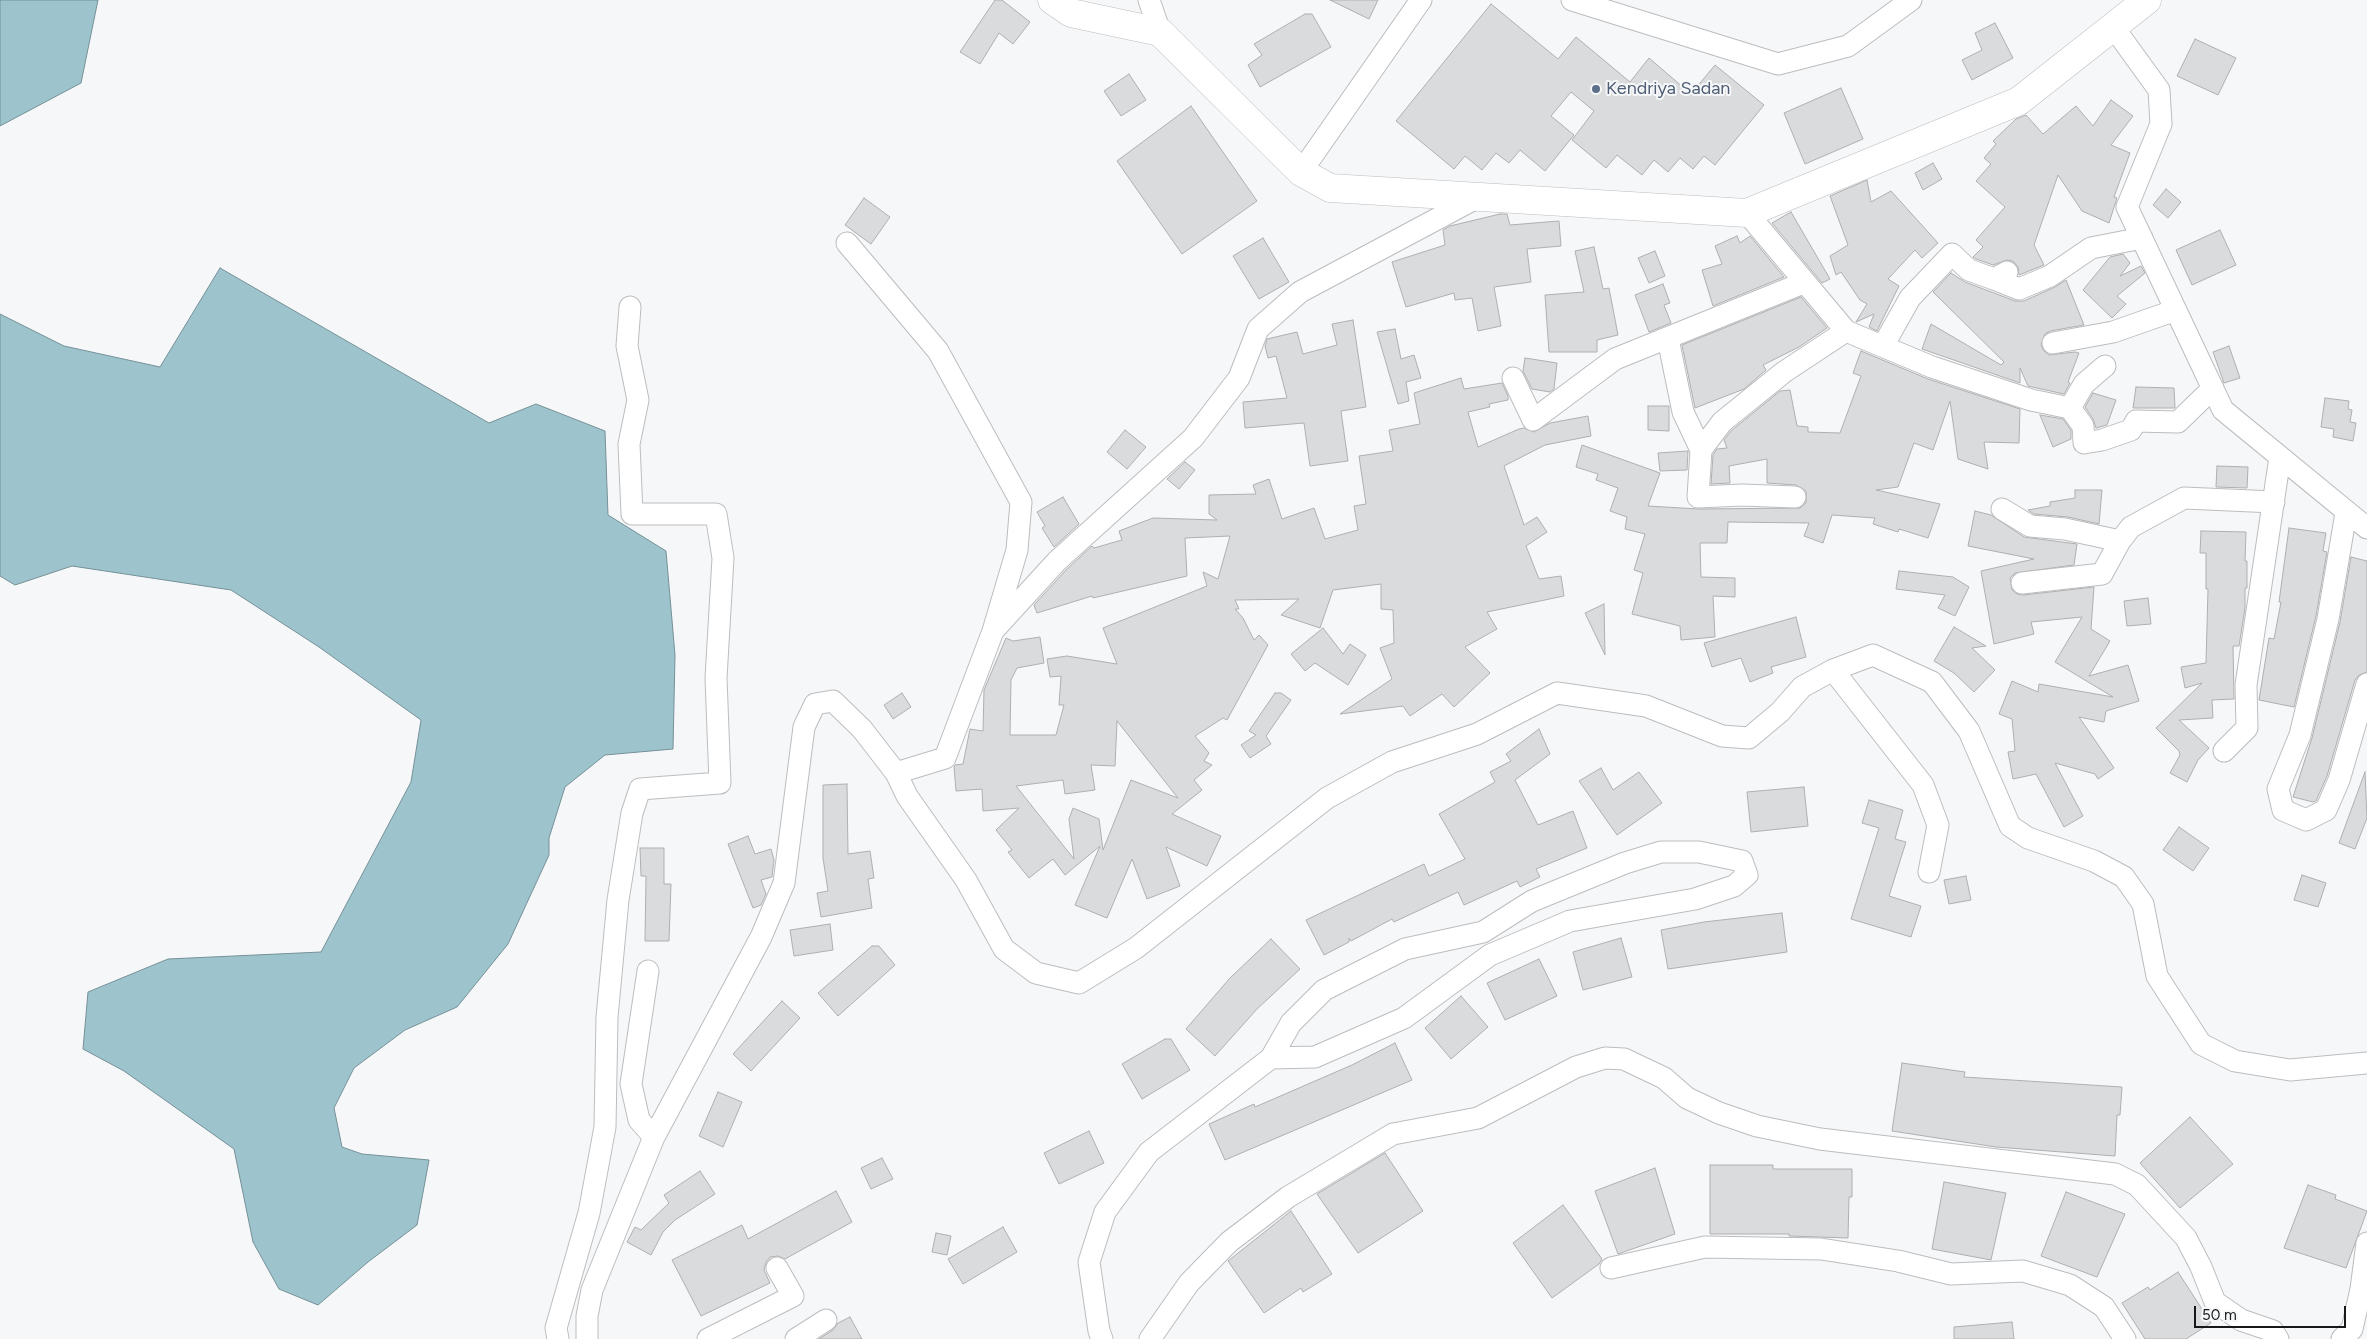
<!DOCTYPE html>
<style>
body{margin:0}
#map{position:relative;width:2367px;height:1339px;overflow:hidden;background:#f6f7f9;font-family:Figtree,sans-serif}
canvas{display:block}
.scale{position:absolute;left:2194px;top:1306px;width:152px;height:22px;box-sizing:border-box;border:2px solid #181819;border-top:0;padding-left:6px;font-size:15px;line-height:18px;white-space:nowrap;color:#181819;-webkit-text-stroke:4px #f6f7f9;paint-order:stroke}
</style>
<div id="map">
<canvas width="2367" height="1339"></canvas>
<div class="scale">50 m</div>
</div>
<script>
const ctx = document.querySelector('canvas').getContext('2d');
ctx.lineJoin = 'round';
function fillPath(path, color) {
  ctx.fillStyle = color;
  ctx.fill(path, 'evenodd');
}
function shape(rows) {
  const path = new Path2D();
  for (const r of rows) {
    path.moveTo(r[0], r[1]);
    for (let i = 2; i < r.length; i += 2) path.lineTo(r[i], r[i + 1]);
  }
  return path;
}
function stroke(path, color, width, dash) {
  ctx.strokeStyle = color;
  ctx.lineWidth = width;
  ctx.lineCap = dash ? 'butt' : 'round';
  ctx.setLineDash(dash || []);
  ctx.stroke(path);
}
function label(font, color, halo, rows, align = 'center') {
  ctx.font = font + ' Figtree,sans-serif';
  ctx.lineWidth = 4;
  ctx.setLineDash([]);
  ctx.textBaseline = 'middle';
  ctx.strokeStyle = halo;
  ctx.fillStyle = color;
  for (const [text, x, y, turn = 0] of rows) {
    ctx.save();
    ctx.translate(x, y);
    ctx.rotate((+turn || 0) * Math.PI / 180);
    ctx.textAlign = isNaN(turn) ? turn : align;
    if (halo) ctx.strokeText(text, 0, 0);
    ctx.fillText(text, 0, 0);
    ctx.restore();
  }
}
const water = shape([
 [0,0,98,0,81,83,0,126,0,0],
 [220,268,489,423,536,404,605,431,608,515,666,551,675,655,673,749,605,755,565,787,549,838,549,855,508,944,457,1007,405,1030,354,1068,334,1108,342,1147,362,1154,429,1160,417,1225,368,1262,318,1305,279,1289,253,1242,234,1149,124,1071,83,1049,88,992,168,959,321,952,411,782,421,720,319,647,231,590,72,566,15,585,0,576,0,314,64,346,160,367,220,268]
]);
const building = shape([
 [995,0,1002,0,1030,22,1013,44,999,33,980,64,960,52,995,0],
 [1330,0,1378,0,1369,19,1330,0],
 [1491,4,1558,59,1576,37,1630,82,1649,58,1691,94,1715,65,1764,105,1715,165,1704,156,1693,169,1680,158,1668,172,1654,160,1642,175,1617,155,1606,168,1572,140,1594,111,1571,92,1551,116,1574,135,1545,171,1520,150,1509,163,1496,153,1482,170,1465,156,1454,169,1396,121,1491,4],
 [1305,14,1312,14,1331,47,1260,87,1248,65,1262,55,1254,44,1305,14],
 [1995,23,2013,58,1972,80,1962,60,1982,50,1975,33,1995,23],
 [2195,39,2236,58,2218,95,2177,76,2195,39],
 [1129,74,1146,100,1121,116,1104,91,1129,74],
 [1841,88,1863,139,1805,164,1784,113,1841,88],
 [2111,100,2133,116,2111,145,2130,153,2114,197,2117,198,2109,223,2082,211,2058,175,2034,245,2044,265,2019,275,2018,267,2013,261,2007,260,1993,265,1976,259,1973,257,1983,247,1976,240,2005,207,1976,181,1991,164,1984,158,1996,144,1993,141,2016,119,2026,115,2043,134,2076,106,2093,126,2111,100],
 [1191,106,1257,201,1182,254,1117,161,1191,106],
 [1933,163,1942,179,1923,190,1915,173,1933,163],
 [1867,180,1871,202,1891,191,1938,243,1922,258,1915,250,1888,279,1899,286,1877,331,1869,327,1874,314,1856,322,1867,304,1860,300,1841,272,1836,275,1830,256,1848,245,1830,196,1867,180],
 [2166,189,2181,202,2168,218,2153,205,2166,189],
 [864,198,890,217,871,244,845,225,864,198],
 [1791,212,1830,279,1822,283,1772,223,1791,212],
 [1500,214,1507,214,1510,225,1559,221,1561,246,1527,249,1531,282,1494,287,1501,326,1478,331,1472,298,1455,300,1454,293,1406,307,1392,262,1445,245,1443,230,1450,226,1500,214],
 [2220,230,2236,265,2192,285,2176,250,2220,230],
 [1737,236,1740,243,1750,236,1784,277,1713,306,1702,270,1722,264,1715,246,1737,236],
 [1263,238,1289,282,1259,299,1233,256,1263,238],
 [1594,247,1603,289,1609,288,1618,335,1597,340,1597,352,1549,352,1545,295,1584,292,1575,251,1594,247],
 [1655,251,1665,276,1649,283,1638,258,1655,251],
 [2123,254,2130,263,2120,276,2141,266,2145,273,2117,296,2126,304,2112,318,2083,290,2110,257,2123,254],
 [1951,273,1965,282,2015,301,2024,301,2055,287,2066,280,2084,325,2050,331,2045,334,2041,345,2044,351,2049,355,2075,352,2079,353,2068,382,2070,383,2064,394,2028,386,2020,368,2020,383,1922,349,1931,324,2001,365,2004,362,1933,292,1951,273],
 [1663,284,1670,303,1664,305,1671,323,1649,332,1635,295,1663,284],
 [1801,297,1827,328,1799,347,1763,365,1766,370,1744,389,1695,408,1682,345,1801,297],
 [1353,320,1366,407,1341,411,1348,461,1310,466,1304,423,1245,428,1243,402,1287,398,1276,356,1268,358,1265,346,1267,339,1297,332,1303,354,1337,345,1332,324,1353,320],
 [1395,329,1401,359,1414,355,1421,378,1406,382,1409,401,1398,404,1377,332,1395,329],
 [2229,346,2240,378,2224,383,2213,352,2229,346],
 [1861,351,1928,379,2020,409,2019,443,1984,442,1988,469,1958,459,1950,401,1933,450,1914,443,1898,487,1876,490,1940,504,1928,538,1899,529,1898,532,1873,524,1875,518,1832,515,1823,543,1804,536,1809,523,1728,522,1727,543,1700,543,1701,577,1735,578,1735,597,1713,596,1715,637,1681,640,1680,626,1632,614,1643,573,1634,570,1645,534,1625,529,1627,517,1610,511,1618,488,1596,480,1598,474,1576,467,1582,445,1660,473,1648,506,1699,509,1800,508,1806,503,1806,491,1796,485,1767,483,1767,459,1729,466,1730,483,1711,484,1713,455,1717,449,1727,448,1724,440,1731,431,1780,391,1790,390,1797,426,1808,427,1808,432,1840,433,1861,376,1853,373,1861,351],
 [1525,358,1557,363,1554,389,1550,392,1532,389,1523,371,1525,358],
 [1461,378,1464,389,1502,383,1508,396,1508,400,1489,404,1490,407,1468,412,1478,447,1519,429,1524,428,1534,432,1550,423,1588,416,1591,436,1545,445,1504,466,1524,525,1537,517,1547,532,1526,546,1539,579,1561,576,1564,596,1487,612,1497,629,1465,647,1490,673,1454,707,1442,694,1410,716,1403,706,1340,714,1392,679,1380,648,1394,643,1393,610,1381,609,1381,584,1333,590,1320,628,1281,615,1299,599,1235,600,1239,609,1235,609,1243,618,1254,640,1259,635,1268,645,1227,720,1223,718,1195,736,1209,753,1204,761,1212,765,1194,780,1202,790,1172,814,1221,836,1207,866,1166,847,1180,886,1147,899,1132,859,1107,918,1075,905,1100,846,1065,875,1053,859,1029,878,1008,852,1012,850,996,830,1019,808,983,811,982,789,956,791,954,767,955,765,963,764,970,729,983,731,984,690,1006,638,1013,641,1040,637,1044,663,1017,668,1011,680,1010,735,1056,735,1064,705,1059,705,1061,676,1050,677,1047,659,1067,656,1117,664,1103,628,1207,586,1203,572,1218,579,1230,536,1185,538,1187,576,1093,598,1092,596,1037,613,1034,605,1066,570,1092,546,1094,548,1122,540,1119,531,1153,518,1217,520,1209,514,1209,495,1256,494,1253,485,1269,479,1282,519,1314,508,1325,539,1358,530,1354,506,1366,504,1359,456,1393,451,1389,430,1420,424,1414,393,1461,378],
 [1117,721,1178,798,1131,780,1103,850,1099,819,1073,808,1069,819,1074,859,1016,786,1063,780,1065,794,1095,790,1091,765,1115,766,1117,721],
 [2136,387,2174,388,2175,408,2133,408,2136,387],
 [2093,393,2116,400,2107,425,2096,428,2093,419,2085,407,2093,393],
 [2325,398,2349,401,2348,409,2352,410,2350,422,2356,423,2353,441,2333,437,2334,429,2321,427,2325,398],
 [1648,406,1669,406,1669,431,1648,430,1648,406],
 [2040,415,2063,419,2071,430,2071,439,2053,447,2040,415],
 [1125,430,1146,447,1127,469,1107,452,1125,430],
 [1688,451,1687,470,1660,471,1658,453,1688,451],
 [1185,462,1195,470,1179,489,1167,479,1185,462],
 [2217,466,2248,467,2247,488,2216,487,2217,466],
 [2075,490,2102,490,2099,524,2068,517,2034,514,2028,510,2050,506,2050,502,2075,498,2075,490],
 [1063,497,1079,524,1054,547,1042,528,1045,526,1037,512,1063,497],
 [1975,511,1991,515,2024,537,2077,544,2074,565,2015,573,2010,578,2012,590,2017,594,2023,595,2094,587,2091,629,2110,641,2089,676,2128,665,2139,701,2106,711,2104,722,2079,717,2114,768,2098,779,2095,774,2055,763,2083,816,2064,827,2036,774,2013,779,2008,752,2015,751,2012,719,1999,714,2012,681,2038,692,2039,684,2113,697,2055,662,2082,617,2031,622,2034,634,1994,644,1981,571,2034,559,1968,546,1975,511],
 [2289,528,2326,533,2323,551,2327,552,2316,616,2294,707,2259,700,2269,638,2274,639,2281,602,2279,602,2289,528],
 [2201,531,2246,532,2245,561,2247,561,2247,588,2245,588,2245,608,2239,646,2233,646,2234,699,2212,700,2213,718,2179,720,2209,748,2198,760,2187,782,2170,773,2180,755,2179,751,2156,728,2202,683,2185,688,2181,667,2206,663,2208,589,2206,589,2206,553,2200,553,2201,531],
 [2351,557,2367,561,2367,672,2359,675,2355,680,2327,776,2316,801,2313,802,2293,797,2312,738,2340,622,2351,557],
 [1899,571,1953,577,1969,587,1955,616,1938,608,1945,595,1896,589,1899,571],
 [2148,598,2151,624,2127,626,2124,601,2148,598],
 [1604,604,1605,655,1585,613,1604,604],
 [1796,617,1806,657,1771,667,1773,673,1750,682,1741,658,1712,667,1704,643,1796,617],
 [1954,627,1986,646,1972,648,1995,670,1974,692,1954,673,1934,661,1954,627],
 [1323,628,1343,654,1350,644,1366,655,1348,685,1315,663,1305,671,1291,654,1323,628],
 [902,693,911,707,893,719,884,705,902,693],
 [1275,693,1281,693,1291,700,1266,736,1271,744,1250,758,1241,745,1256,735,1249,731,1275,693],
 [1539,729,1550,754,1515,780,1538,825,1573,811,1587,848,1536,869,1540,877,1520,887,1517,881,1464,905,1458,892,1394,922,1392,919,1351,941,1349,938,1349,942,1324,955,1306,920,1424,864,1429,876,1465,859,1439,814,1495,782,1490,772,1511,761,1506,754,1539,729],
 [1601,768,1613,790,1639,772,1662,803,1617,835,1579,781,1601,768],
 [2365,772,2367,818,2355,849,2339,843,2365,772],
 [847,784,848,854,870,851,874,878,868,879,872,908,821,917,817,893,828,891,823,858,823,785,847,784],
 [1804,787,1808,826,1751,832,1747,792,1804,787],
 [1869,800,1903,810,1895,839,1906,842,1889,896,1921,906,1911,937,1851,919,1879,828,1862,823,1869,800],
 [2179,827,2209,848,2193,871,2163,850,2179,827],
 [748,836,755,854,771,849,774,860,772,877,761,880,766,894,761,905,753,908,728,844,748,836],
 [640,848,664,848,664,884,671,884,669,941,645,941,646,876,641,876,640,848],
 [2302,875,2326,883,2318,907,2294,900,2302,875],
 [1966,876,1971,900,1949,904,1944,880,1966,876],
 [1782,913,1787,952,1668,969,1661,930,1704,922,1782,913],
 [830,924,833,950,794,956,790,930,830,924],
 [1621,938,1632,977,1583,990,1573,952,1621,938],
 [1271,939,1300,969,1257,1009,1215,1056,1186,1029,1230,978,1271,939],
 [872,946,879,946,895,965,838,1016,818,993,872,946],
 [1539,959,1557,996,1505,1020,1487,983,1539,959],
 [1461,996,1488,1027,1451,1059,1425,1028,1461,996],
 [782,1001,800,1018,751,1071,733,1054,782,1001],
 [1165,1039,1171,1039,1190,1070,1142,1099,1122,1064,1165,1039],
 [1395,1043,1412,1080,1225,1160,1209,1124,1254,1104,1255,1107,1352,1065,1395,1043],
 [1902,1063,1965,1072,1964,1077,2122,1087,2120,1115,2117,1115,2115,1156,1996,1147,1892,1131,1902,1063],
 [718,1092,742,1102,723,1147,699,1136,718,1092],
 [2190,1117,2233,1164,2180,1208,2140,1163,2190,1117],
 [1089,1131,1104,1163,1059,1184,1044,1153,1089,1131],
 [1385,1153,1423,1211,1358,1253,1317,1194,1385,1153],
 [882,1158,893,1179,871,1189,861,1168,882,1158],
 [1710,1165,1773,1165,1773,1169,1852,1169,1852,1197,1849,1197,1848,1238,1789,1236,1789,1234,1710,1234,1710,1165],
 [1655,1168,1675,1234,1618,1254,1595,1191,1655,1168],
 [700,1171,715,1194,675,1220,663,1232,651,1255,627,1242,635,1227,641,1230,669,1203,664,1195,700,1171],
 [1944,1182,2006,1193,1991,1260,1932,1249,1944,1182],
 [2308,1185,2336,1195,2335,1199,2367,1211,2346,1268,2284,1248,2308,1185],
 [836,1191,852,1222,785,1259,778,1256,770,1257,766,1262,764,1270,770,1283,701,1316,672,1260,742,1225,748,1239,836,1191],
 [2066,1192,2125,1214,2097,1277,2041,1256,2066,1192],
 [1563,1205,1602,1259,1599,1264,1552,1298,1513,1243,1563,1205],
 [1291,1211,1332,1274,1303,1292,1301,1288,1264,1313,1228,1261,1291,1211],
 [1003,1227,1017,1252,963,1284,948,1259,1003,1227],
 [936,1233,951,1236,947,1255,932,1252,936,1233],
 [2178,1272,2211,1323,2186,1339,2145,1339,2122,1303,2148,1287,2150,1290,2178,1272],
 [850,1317,862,1339,819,1339,833,1330,838,1323,850,1317],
 [2012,1322,2014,1339,1954,1339,1954,1327,2012,1322]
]);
const street = shape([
 [1149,0,1160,32],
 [1572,0,1778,64,1848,46,1911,0],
 [2114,28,2159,90,2161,124,2127,207,2223,410,2367,528],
 [1301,172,1421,0],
 [1747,213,1846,331,1784,372,1722,422,1701,450,1698,497,1742,495,1795,497],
 [847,243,938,351,1021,502,1017,550,993,631,945,758,896,773],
 [1994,279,2019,289,2050,276,2091,248,2142,238],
 [1846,331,1932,367,2031,400,2070,408,2083,426,2084,443,2102,440,2131,430,2136,421,2178,422,2213,388],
 [1668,339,1683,412,1701,450],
 [2053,343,2113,332,2176,310],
 [1883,346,1910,298,1952,254,1969,270,1994,279,2007,272],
 [1513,378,1533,420,1615,359,1803,283],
 [2070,408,2084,384,2105,366],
 [2002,509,2030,526,2065,529,2120,541],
 [2346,513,2328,619,2300,735,2278,789,2283,810,2306,820,2326,810,2339,780,2367,684],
 [2022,583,2102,574,2120,541,2131,527,2184,498,2274,502],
 [993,631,1057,561,1193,438,1239,378,1258,329,1300,292,1480,196],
 [1833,670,1923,785,1938,825,1929,872],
 [2224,751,2247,728,2246,685,2280,457],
 [648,971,631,1084,639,1120,654,1137],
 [1611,1268,1705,1247,1821,1249,1898,1261,1951,1274,2023,1271,2070,1285,2104,1307,2125,1339],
 [558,1339,556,1328,589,1213,605,1127,607,1017,618,900,632,813,640,789,720,783,716,678,723,558,716,514,632,514,629,444,638,400,627,346,630,307],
 [587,1339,587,1316,592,1290,654,1137,761,937,784,883,804,727,815,704,833,701,862,729,896,773,907,796,966,880,1004,949,1036,973,1079,983,1136,948,1327,798,1392,762,1477,734,1557,693,1646,706,1722,736,1749,738,1780,712,1802,687,1833,670,1873,655,1932,682,1969,731,2010,826,2028,838,2094,861,2124,877,2143,904,2157,976,2201,1044,2235,1061,2290,1070,2367,1063],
 [708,1339,793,1296,777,1268],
 [796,1339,826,1320],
 [1102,1339,1099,1331,1089,1262,1105,1212,1149,1152,1271,1058,1291,1023,1324,990,1405,949,1483,932,1532,901,1625,863,1661,852,1699,852,1742,861,1747,875,1734,886,1695,899,1570,921,1490,955,1404,1018,1315,1057,1271,1058],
 [1150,1339,1189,1283,1229,1242,1288,1197,1393,1134,1478,1118,1576,1067,1605,1058,1624,1059,1664,1078,1687,1098,1719,1113,1757,1126,1820,1139,2115,1174,2137,1185,2186,1238,2201,1267,2215,1302,2241,1320,2273,1331,2278,1339],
 [2342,1339,2352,1329,2361,1289,2367,1243]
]);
const secondary = shape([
 [1052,0,1071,13,1160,32,1301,172,1330,188,1747,213,2019,101,2147,0]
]);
const markers = [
 [1596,89,5,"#5c6f8a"]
];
const serviceNames = [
 ["Kendriya Sadan",1606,89]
];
fillPath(water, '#9dc4cd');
stroke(water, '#759097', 1);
fillPath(building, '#dadbdd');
stroke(building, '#afafb1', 1);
stroke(street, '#bcbdbf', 23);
stroke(secondary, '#bcbdbf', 29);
stroke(street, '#fff', 21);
stroke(secondary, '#fff', 28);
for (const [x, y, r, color] of markers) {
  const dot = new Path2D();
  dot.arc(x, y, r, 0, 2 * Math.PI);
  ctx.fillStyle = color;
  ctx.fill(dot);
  stroke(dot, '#f6f7f9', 2);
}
label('18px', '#4e5e75', '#f6f7f9', serviceNames, 'left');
</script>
